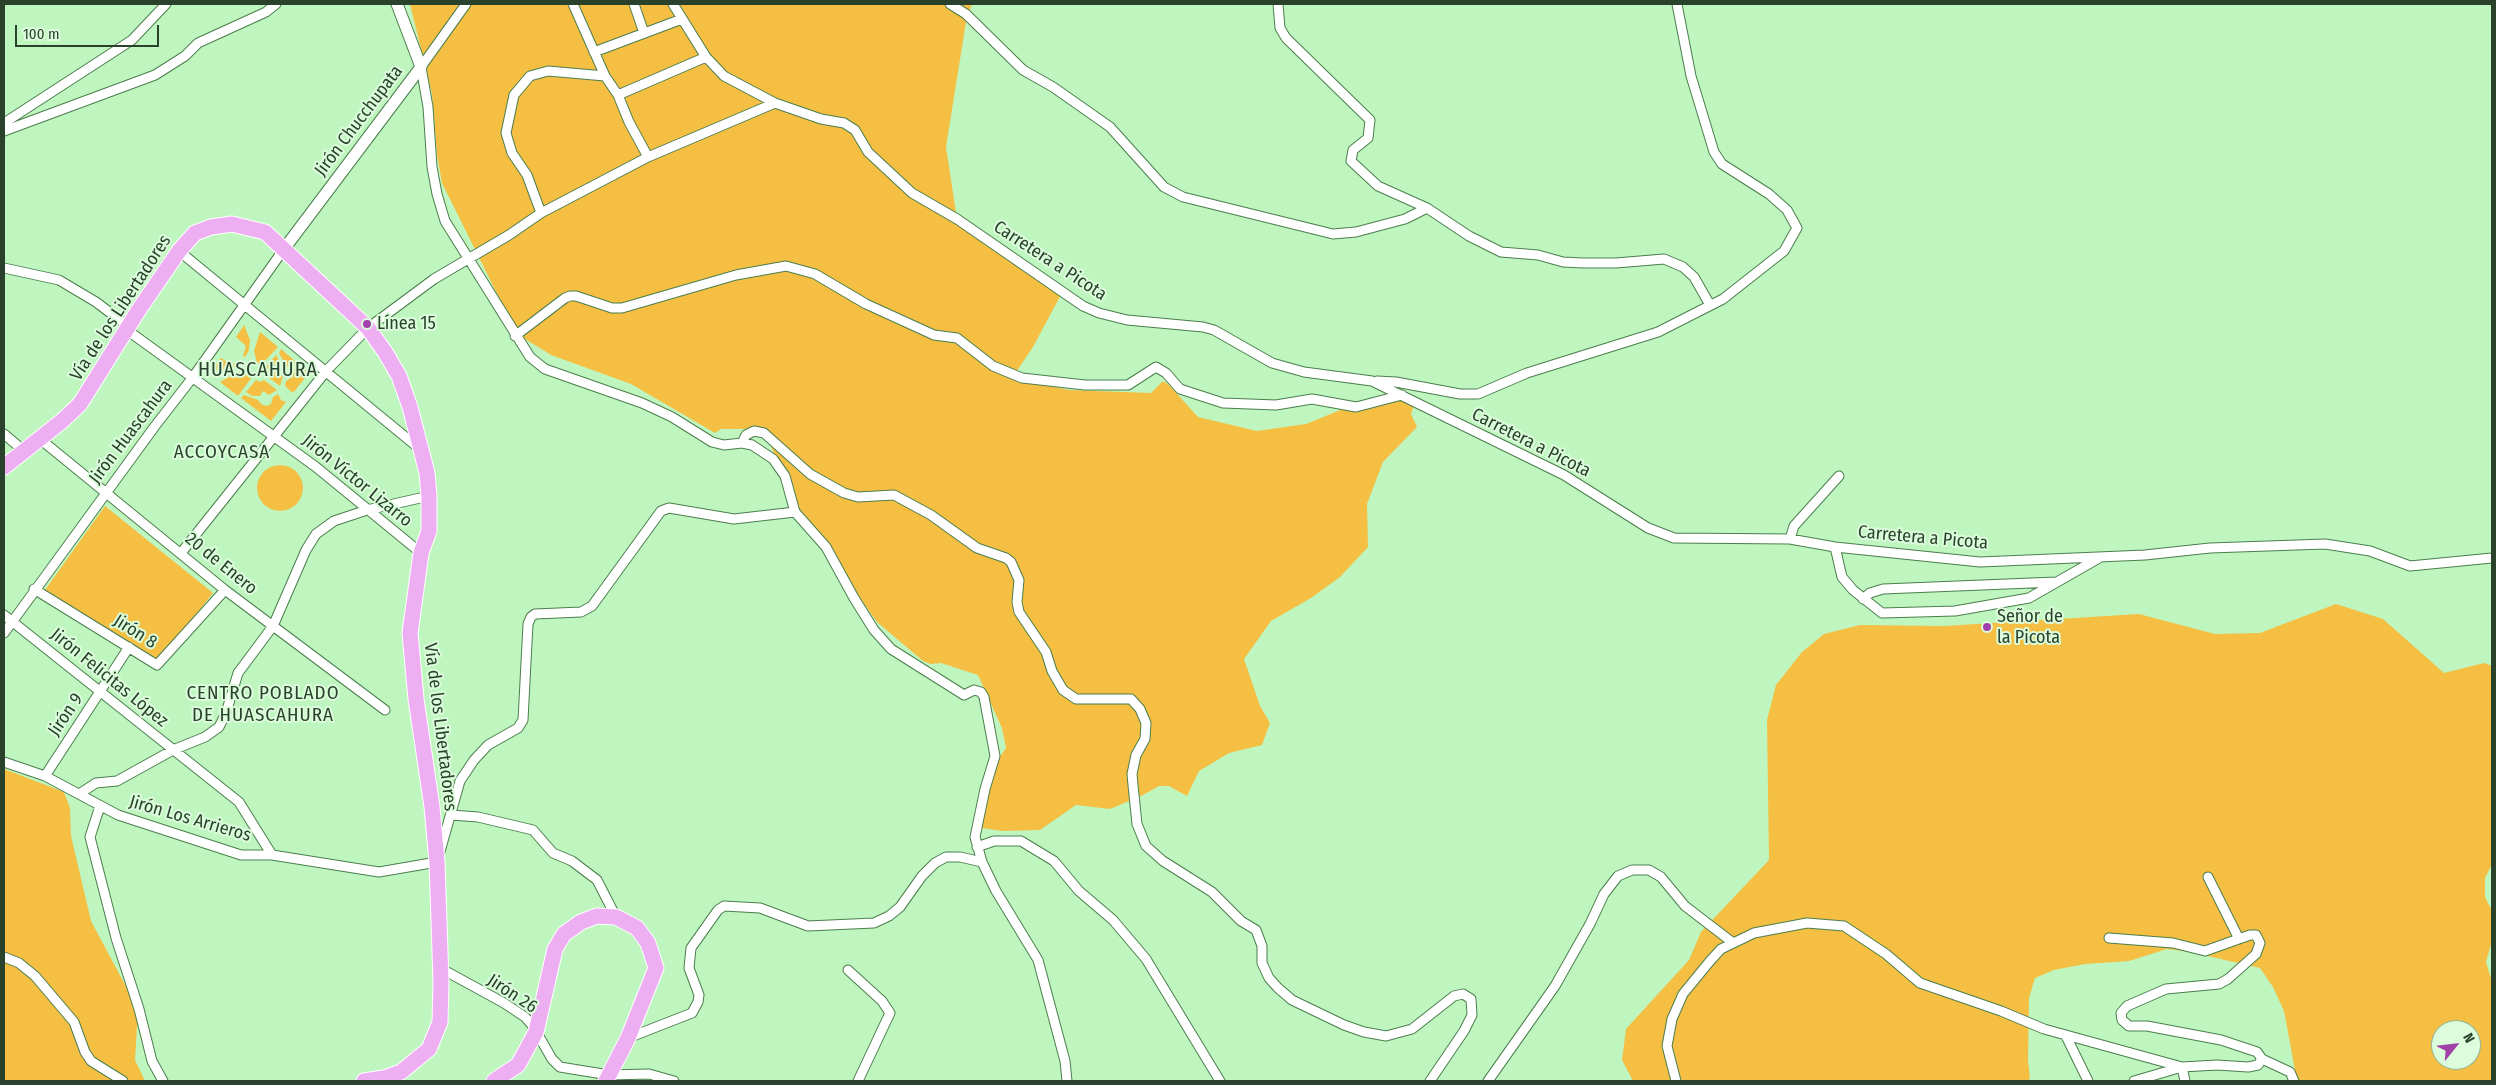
<!DOCTYPE html>
<meta charset="utf-8">
<style>
body{margin:0}
#map{position:relative;width:2496px;height:1085px;overflow:hidden;background:#bff6bf;font-family:"Fira Sans Condensed",sans-serif}
canvas{display:block}
.frame{position:absolute;inset:0;border:5px solid #2a412b;pointer-events:none}
.north{position:absolute;left:2431px;top:1020px;width:50px;height:50px;box-sizing:border-box;background:#dcfddc;border:1px solid #95b295;border-radius:50%;rotate:61deg;font-size:14px;font-weight:700;line-height:20px;text-align:center;color:#2a412b}
.north::after{content:'';display:block;margin:auto;width:18px;height:22px;background:#a140a8;clip-path:polygon(50% 0,100% 100%,50% 72%,0 100%)}
.scale{position:absolute;left:15px;top:25px;width:144px;height:22px;box-sizing:border-box;border:2px solid #2a412b;border-top:0;padding-left:6px;font-size:15px;line-height:18px;white-space:nowrap;color:#2a412b;-webkit-text-stroke:4px #dcfddc;paint-order:stroke}
</style>
<div id="map">
<canvas width="2496" height="1085"></canvas>
<div class="frame"></div>
<div class="north">N</div>
<div class="scale">100 m</div>
</div>
<script>
const ctx = document.querySelector('canvas').getContext('2d');
ctx.lineJoin = 'round';
function fillPath(path, color) {
  ctx.fillStyle = color;
  ctx.fill(path, 'evenodd');
}
function shape(rows) {
  const path = new Path2D();
  for (const r of rows) {
    if (r.length === 3) {
      path.moveTo(r[0] + r[2], r[1]);
      path.arc(r[0], r[1], r[2], 0, 2 * Math.PI);
      continue;
    }
    path.moveTo(r[0], r[1]);
    for (let i = 2; i < r.length; i += 2) path.lineTo(r[i], r[i + 1]);
  }
  return path;
}
function stroke(path, color, width, dash) {
  ctx.strokeStyle = color;
  ctx.lineWidth = width;
  ctx.lineCap = dash ? 'butt' : 'round';
  ctx.setLineDash(dash || []);
  ctx.stroke(path);
}
function label(font, color, halo, rows, align = 'center') {
  ctx.font = font + ' "Fira Sans Condensed",sans-serif';
  ctx.lineWidth = 4;
  ctx.setLineDash([]);
  ctx.textBaseline = 'middle';
  ctx.strokeStyle = halo;
  ctx.fillStyle = color;
  for (const [text, x, y, turn = 0] of rows) {
    ctx.save();
    ctx.translate(x, y);
    ctx.rotate((+turn || 0) * Math.PI / 180);
    ctx.textAlign = isNaN(turn) ? turn : align;
    if (halo) ctx.strokeText(text, 0, 0);
    ctx.fillText(text, 0, 0);
    ctx.restore();
  }
}
const green = shape([
 [410,4,972,4,966,22,946,147,957,219,1063,291,1033,347,1012,378,1069,390,1151,393,1163,381,1169,385,1198,417,1257,431,1306,424,1365,400,1402,395,1415,402,1411,414,1417,427,1383,462,1367,504,1368,547,1340,577,1311,598,1271,621,1244,659,1260,706,1270,723,1262,745,1229,753,1199,771,1187,796,1169,786,1159,786,1141,796,1110,809,1076,805,1040,830,1003,831,974,827,988,774,1006,748,1002,728,978,675,941,663,931,664,923,661,877,622,793,504,770,443,749,429,721,429,715,433,631,384,551,355,517,334,442,183,437,155,432,94],
 [244,325,250,340,249,350,245,357,243,356,246,346,236,337],
 [260,332,278,347,261,365,257,363,254,351],
 [281,349,309,373,293,393,285,386,286,381,293,377,293,370,286,366,279,353],
 [276,355,283,368,278,371,279,375,283,376,280,386,268,377,269,372,266,367],
 [221,358,232,365,240,360,242,362,228,371,212,370],
 [238,372,250,372,252,377,238,396,220,382],
 [256,380,260,382,264,380,277,390,269,395,263,391,260,396,252,396,246,392],
 [278,394,281,400,286,402,271,421,241,398,244,395,258,400,261,404,266,406,271,404,273,397],
 [280,488,23],
 [105,506,213,593,157,663,45,590],
 [2336,604,2383,619,2444,673,2484,663,2492,666,2492,864,2485,878,2485,897,2492,911,2492,941,2486,962,2492,982,2492,1081,2297,1081,2284,1011,2273,987,2260,968,2190,952,2167,949,2129,961,2085,964,2054,970,2035,978,2029,998,2028,1060,2030,1079,2025,1081,1633,1081,1622,1060,1626,1029,1689,960,1701,932,1769,860,1767,720,1776,685,1802,652,1824,634,1860,625,1944,626,2139,614,2215,634,2260,633],
 [2441,1030,2471,1030,2471,1060,2441,1060],
 [4,769,64,792,70,808,71,836,91,921,138,1009,135,1060,145,1081,4,1081]
]);
const minor = shape([
 [466,4,421,67,428,107,432,167,437,194,445,221,530,357,545,369,642,403,672,417,712,442,724,445,742,443,752,445,773,459,785,476,795,512,826,547,854,598,874,630,891,649,964,695,974,690,981,692,984,697,995,756,985,789,975,837,982,862,996,891,1038,960,1065,1061,1067,1081],
 [573,4,605,76,618,95,706,57],
 [634,4,644,33],
 [673,4,706,57,724,76,775,103,821,119,844,123,855,130,868,152,912,193,957,219,1083,306,1099,313,1127,320,1203,327,1214,330,1272,363,1304,372,1372,381,1564,475,1648,528,1674,538,1790,539,1835,547,1980,562,2145,555,2210,548,2325,544,2370,551,2410,566,2492,558],
 [950,4,966,14,1023,70,1053,87,1110,127,1164,187,1183,197,1333,234,1356,232,1405,219,1427,208],
 [1278,4,1280,28,1286,38,1370,120,1368,138,1353,150,1351,161,1378,186,1427,208,1469,236,1501,252,1538,255,1563,262,1583,263,1616,263,1664,259,1683,267,1694,277,1710,305],
 [594,52,682,19],
 [618,95,629,122,648,157],
 [4,123,132,40,166,4],
 [4,131,155,75,185,56,198,43,266,12,276,4],
 [541,213,527,175,512,153,506,133,514,95,530,76,548,71,605,76],
 [179,251,420,449],
 [4,268,59,280,96,302,129,327],
 [127,330,316,467,421,553],
 [515,336,565,298,570,296,576,296,612,308,622,308,736,275,786,266,815,274,866,304,934,335,957,338,993,366,1022,378,1085,385,1128,385,1156,367,1166,373,1180,389,1223,403,1276,405,1312,399,1356,407,1402,395],
 [1377,381,1396,382,1460,394,1478,394,1527,373,1658,332,1723,299,1784,251,1797,228,1787,210,1769,194,1722,164,1714,152,1691,76,1677,4],
 [4,434,24,451],
 [40,439,225,590,385,710],
 [742,443,746,435,754,431,764,433,810,474,844,493,858,497,894,495,931,515,977,548,1006,558,1011,562,1019,580,1017,602,1019,612,1046,652,1052,671,1063,690,1076,699,1131,699,1140,709,1146,723,1145,739,1136,755,1132,774,1133,785,1137,824,1146,846,1163,861,1212,892,1241,921,1256,930,1262,946,1262,963,1269,978,1278,988,1292,1000,1344,1025,1364,1032,1386,1036,1412,1029,1454,996,1463,994,1471,999,1472,1015,1464,1031,1430,1081],
 [1790,539,1794,526,1839,476],
 [1835,547,1842,577,1853,590,1882,613,1955,611,2029,598,2099,558],
 [181,553,327,370,368,328,434,279,509,235,541,213,648,157,775,103],
 [34,589,157,665,225,590],
 [1863,599,1870,593,1883,589,2056,582],
 [4,615,239,802,272,855],
 [4,633,155,426,193,377,284,249],
 [4,762,45,776,118,815,241,855,272,855,379,872,437,862,460,781,474,760,488,745,518,728,523,720,528,624,531,617,535,614,581,612,592,606,661,511,669,508,734,519,795,512],
 [45,776,129,647],
 [79,794,96,783,117,781,173,750,205,737,219,727,226,713,238,673,273,626,306,550,316,534,334,521,367,510,429,496],
 [100,806,90,837,116,938,139,1009,152,1061,163,1081],
 [451,815,478,817,533,830,553,853,572,861,597,880,616,917],
 [977,847,994,841,1021,841,1054,861,1079,891,1113,920,1146,959,1220,1081],
 [2208,877,2239,939],
 [2109,938,2173,943,2205,951,2250,935,2256,935,2260,943,2256,954,2228,979,2219,984,2166,989,2127,1006,2121,1013,2122,1020,2129,1026,2147,1026,2221,1040,2257,1052,2262,1059,2290,1072,2294,1081],
 [4,957,19,963,35,976,74,1022,85,1052,91,1061,123,1081],
 [440,968,504,1003,525,1017,533,1026,552,1059,560,1067,609,1075,649,1074,674,1081],
 [848,970,882,1001,890,1013,858,1081],
 [2066,1036,2088,1081],
 [628,1038,692,1013,698,1002,699,995,689,968,691,948,718,910,724,906,760,908,808,926,874,923,889,916,900,907,922,876,935,863,946,857,960,857,982,862],
 [1488,1081,1555,986,1590,924,1604,894,1618,876,1632,870,1649,870,1661,877,1685,906,1732,942],
 [1676,1081,1667,1046,1672,1019,1683,994,1710,961,1721,949,1754,933,1807,923,1844,926,1886,954,1920,983,2001,1011,2044,1029,2182,1067,2185,1081],
 [2134,1081,2182,1067,2217,1065,2248,1067,2258,1065,2262,1059]
]);
const tertiary = shape([
 [284,249,421,67,397,4]
]);
const trunk = shape([
 [4,467,62,421,80,404,138,311,179,251,195,233,211,227,232,224,265,232,368,328,385,352,399,376,410,407,427,473,429,496,429,531,421,553,410,633,416,699,432,807,437,862,441,981,440,1022,429,1049,401,1072,384,1078,364,1081],
 [494,1081,518,1065,536,1032,555,949,564,934,581,922,597,916,616,917,637,928,648,943,656,968,628,1038,606,1081]
]);
const markers = [
 [367,324,5,"#a140a8"],
 [1987,627,5,"#a140a8"]
];
const streetNames = [
 ["Jirón Chucchupata",359,121,-53],
 ["Carretera a Picota",1050,261,33],
 ["Vía de los Libertadores",121,308,-57],
 ["Jirón Huascahura",131,432,-53],
 ["Carretera a Picota",1531,443,27],
 ["Jirón Víctor Lizarro",357,481,39],
 ["Carretera a Picota",1923,538,5],
 ["20 de Enero",221,564,39],
 ["Jirón 8",135,632,32],
 ["Jirón Felicitas López",109,678,39],
 ["Jirón 9",66,715,-56],
 ["Vía de los Libertadores",440,727,83],
 ["Jirón Los Arrieros",190,819,16],
 ["Jirón 26",512,994,33]
];
const poiNames = [
 ["Línea 15",377,324],
 ["Señor de",1997,617],
 ["la Picota",1997,638]
];
const neighbourhoodNames = [
 ["ACCOYCASA",222,453],
 ["CENTRO POBLADO",263,694],
 ["DE HUASCAHURA",263,716]
];
const quarterNames = [
 ["HUASCAHURA",258,370]
];
fillPath(green, '#f4bf43');
stroke(minor, '#4b7e4c', 11);
stroke(tertiary, '#4b7e4c', 13);
stroke(trunk, '#fff', 17);
stroke(minor, '#fff', 9);
stroke(tertiary, '#fff', 11);
stroke(trunk, '#eeaef2', 15);
for (const [x, y, r, color] of markers) {
  const dot = new Path2D();
  dot.arc(x, y, r, 0, 2 * Math.PI);
  ctx.fillStyle = color;
  ctx.fill(dot);
  stroke(dot, '#dcfddc', 2);
}
label('18px', '#2a412b', '#dcfddc', streetNames);
label('18px', '#2a412b', '#dcfddc', poiNames, 'left');
ctx.letterSpacing = '1px';
label('19px', '#2a412b', '#dcfddc', neighbourhoodNames);
ctx.letterSpacing = '0px';
ctx.letterSpacing = '1px';
label('20px', '#2a412b', '#dcfddc', quarterNames);
ctx.letterSpacing = '0px';
</script>
